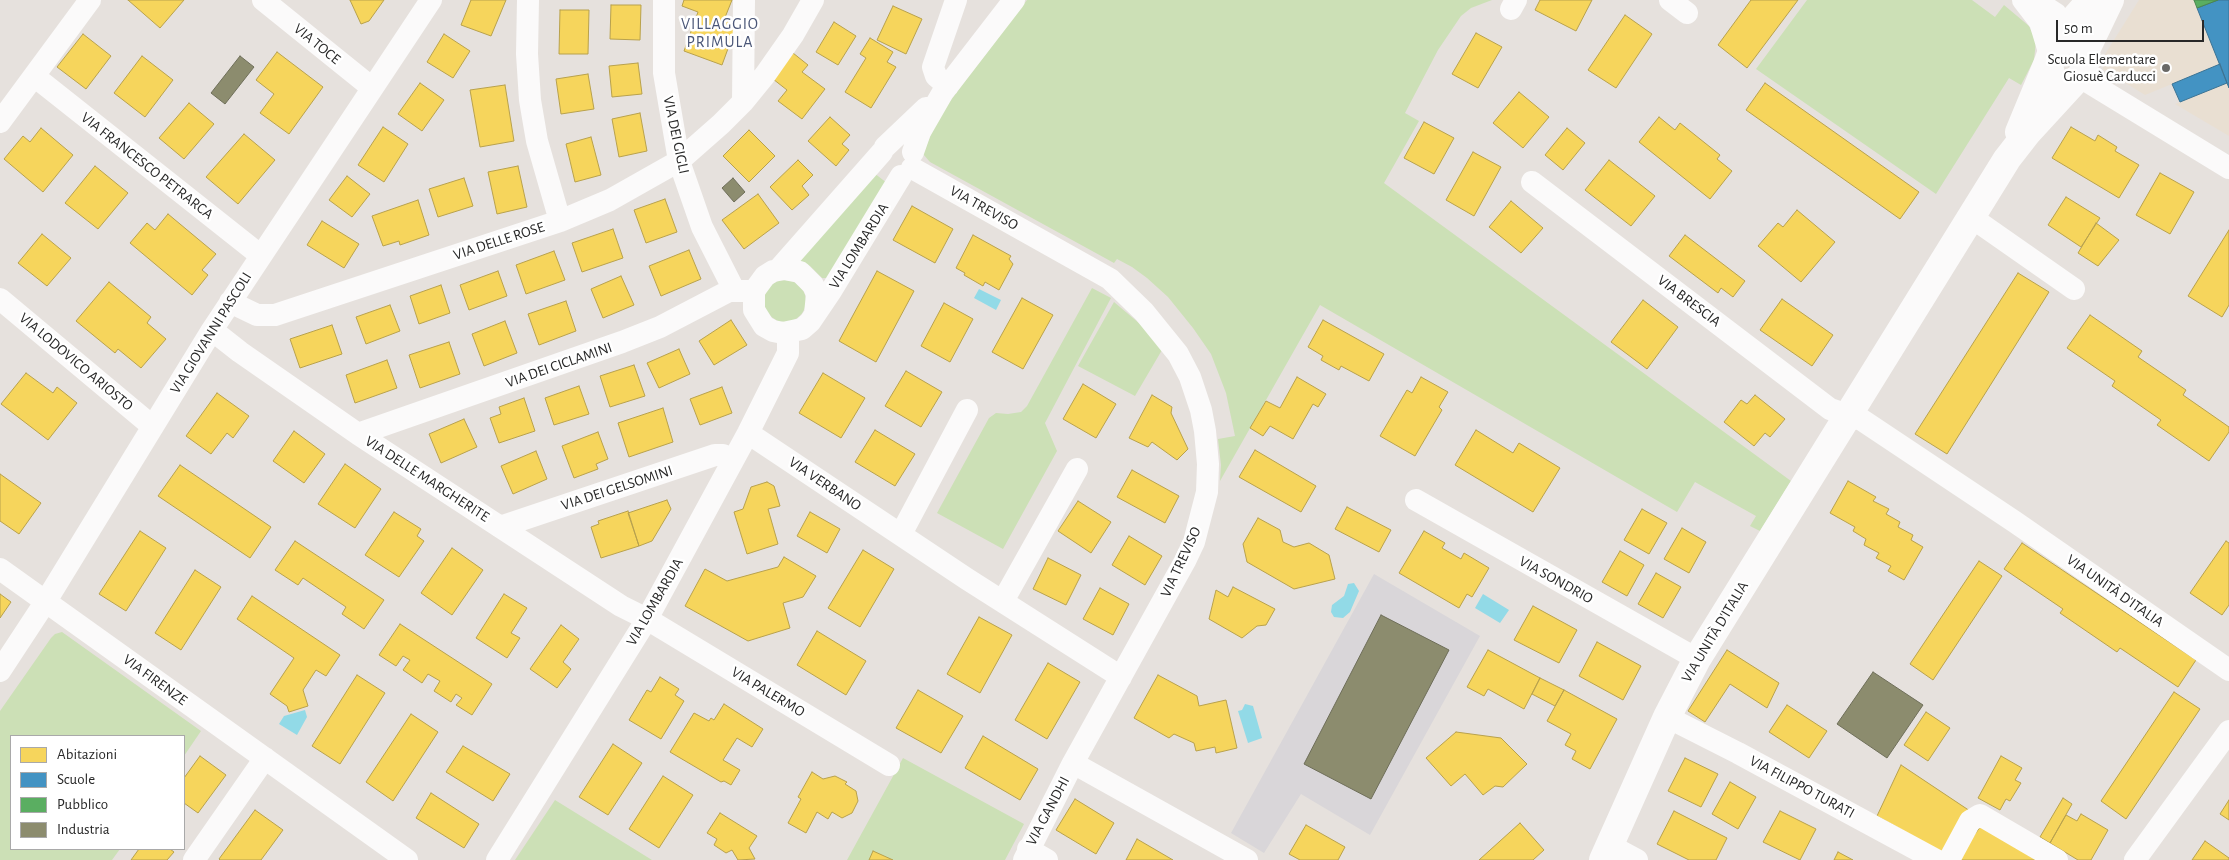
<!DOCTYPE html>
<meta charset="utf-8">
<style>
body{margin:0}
#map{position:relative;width:2229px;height:860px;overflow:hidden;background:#e6e1dd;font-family:"Alegreya Sans",sans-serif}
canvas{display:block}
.legend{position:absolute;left:10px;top:735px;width:175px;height:115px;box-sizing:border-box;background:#fff;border:1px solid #a9a9a9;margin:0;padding:6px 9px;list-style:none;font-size:15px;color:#282828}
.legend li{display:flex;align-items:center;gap:10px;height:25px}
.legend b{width:25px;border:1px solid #a9a9a9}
.scale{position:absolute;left:2056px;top:20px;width:148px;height:22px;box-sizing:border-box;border:2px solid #282828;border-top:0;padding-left:6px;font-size:15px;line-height:18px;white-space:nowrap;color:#282828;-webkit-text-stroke:4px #fff;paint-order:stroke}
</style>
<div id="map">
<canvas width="2229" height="860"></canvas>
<ul class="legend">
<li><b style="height:14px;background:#f6d55c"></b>Abitazioni</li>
<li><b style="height:14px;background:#4393c3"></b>Scuole</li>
<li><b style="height:14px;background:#5aae61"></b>Pubblico</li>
<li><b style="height:14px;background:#8c8c6e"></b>Industria</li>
</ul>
<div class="scale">50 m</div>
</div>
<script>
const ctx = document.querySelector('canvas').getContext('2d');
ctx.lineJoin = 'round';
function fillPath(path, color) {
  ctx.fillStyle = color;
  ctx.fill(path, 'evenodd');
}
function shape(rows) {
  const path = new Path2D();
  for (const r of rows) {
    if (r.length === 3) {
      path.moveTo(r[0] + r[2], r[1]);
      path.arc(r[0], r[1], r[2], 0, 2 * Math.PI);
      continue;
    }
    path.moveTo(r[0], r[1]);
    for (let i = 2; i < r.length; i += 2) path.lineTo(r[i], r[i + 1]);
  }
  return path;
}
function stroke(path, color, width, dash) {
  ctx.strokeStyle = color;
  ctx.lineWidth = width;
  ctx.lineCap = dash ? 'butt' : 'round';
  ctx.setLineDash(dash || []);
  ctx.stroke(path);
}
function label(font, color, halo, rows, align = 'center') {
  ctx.font = font + ' "Alegreya Sans",sans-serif';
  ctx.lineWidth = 5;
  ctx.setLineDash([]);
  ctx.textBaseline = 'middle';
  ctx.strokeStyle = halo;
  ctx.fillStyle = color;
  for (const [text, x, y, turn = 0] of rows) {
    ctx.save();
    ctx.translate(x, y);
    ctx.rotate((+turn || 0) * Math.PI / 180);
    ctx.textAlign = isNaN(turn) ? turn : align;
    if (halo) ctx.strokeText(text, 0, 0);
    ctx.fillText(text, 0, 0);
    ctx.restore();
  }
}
const industrial = shape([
 [1374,574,1480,636,1370,835,1301,794,1264,853,1231,833]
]);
const education = shape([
 [2139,0,2229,0,2229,136,2175,104,2192,97,2184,79,2145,95,2103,69,2104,56]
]);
const green = shape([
 [1027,0,1492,0,1471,8,1461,16,1438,50,1405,113,1419,121,1384,183,1791,481,1760,531,1750,526,1756,516,1695,482,1677,512,1320,305,1220,481,1221,465,1218,439,1235,436,1226,393,1211,354,1193,328,1168,297,1147,278,1132,267,1117,259,1114,263,930,162,923,154,938,117],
 [1807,0,1972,0,1995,17,2004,5,2029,26,2036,41,2034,60,2021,85,2009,78,1936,194,1756,69],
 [874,173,887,183,827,278,822,278,810,266,796,260],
 [785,301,21],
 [1092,288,1111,298,1045,423,1057,451,1003,549,937,513,989,418,996,413,1008,414,1021,412,1027,406],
 [1114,302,1146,329,1162,350,1135,396,1078,366],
 [62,632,201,731,184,756,184,736,11,736,11,849,120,849,112,860,0,860,0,711,51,638,55,634],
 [903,758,1024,824,1005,860,847,860],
 [555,800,652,860,515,860]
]);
const water = shape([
 [979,289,1001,300,996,310,974,298],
 [1354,583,1359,591,1350,612,1343,618,1334,617,1331,612,1332,605,1344,596,1348,584],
 [1483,594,1509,610,1500,623,1475,608],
 [1245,704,1253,706,1262,738,1248,743,1238,711,1242,710],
 [305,710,307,717,297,735,279,724,284,716]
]);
const homes = shape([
 [128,0,184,0,160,28,128,0],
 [350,0,384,0,369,21,361,24,350,0],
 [471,0,506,0,491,36,461,25,471,0],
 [684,0,732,0,724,20,737,24,722,65,684,51,698,12,682,6,684,0],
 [1540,0,1592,0,1576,31,1535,10,1540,0],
 [1751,0,1798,0,1747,68,1718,45,1751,0],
 [611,5,641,5,640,40,610,39,611,5],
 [893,6,922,19,906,54,877,40,893,6],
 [560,10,589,10,588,54,559,54,560,10],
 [1625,15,1652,34,1616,88,1588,70,1625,15],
 [834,22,856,36,838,65,816,52,834,22],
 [1476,33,1502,47,1478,88,1452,74,1476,33],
 [83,34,111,56,86,89,57,67,83,34],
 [444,34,470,51,453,78,427,62,444,34],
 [870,38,893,52,887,62,896,67,871,108,845,92,866,58,860,54,870,38],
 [277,52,323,87,289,134,260,113,274,94,256,80,277,52],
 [793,53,808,65,802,72,825,89,802,119,778,101,787,90,773,79,793,53],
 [142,56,173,80,145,117,114,93,142,56],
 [638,63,642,94,612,97,609,66,638,63],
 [588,74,594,109,561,114,556,79,588,74],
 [420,83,444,100,422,131,398,114,420,83],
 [1765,83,1919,192,1900,219,1746,110,1765,83],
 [505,85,514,141,480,147,470,90,505,85],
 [1519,92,1549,117,1523,148,1493,123,1519,92],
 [189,103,214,124,184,159,159,138,189,103],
 [640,113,647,151,619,157,612,119,640,113],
 [830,117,850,135,842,144,849,150,836,166,808,141,830,117],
 [1659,117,1675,130,1680,123,1720,155,1717,159,1732,171,1710,199,1639,142,1659,117],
 [1424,122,1454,138,1434,174,1404,158,1424,122],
 [383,127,408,144,384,182,358,165,383,127],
 [2071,127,2095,141,2098,135,2117,147,2115,151,2139,165,2119,198,2052,158,2071,127],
 [41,128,73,155,43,192,4,159,23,136,30,142,41,128],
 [1567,128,1585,143,1563,170,1545,155,1567,128],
 [749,130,775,156,749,182,723,156,749,130],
 [244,134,275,160,238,204,206,177,244,134],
 [591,137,601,175,575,182,566,144,591,137],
 [1473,152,1501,167,1474,216,1446,200,1473,152],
 [798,160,813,175,802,186,809,195,792,210,770,187,798,160],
 [1609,160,1655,196,1631,226,1585,190,1609,160],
 [95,166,128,193,98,229,65,203,95,166],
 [518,166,527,207,497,214,488,172,518,166],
 [2160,173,2194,192,2170,234,2136,215,2160,173],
 [347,176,370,194,352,217,329,200,347,176],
 [464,178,473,206,438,217,429,189,464,178],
 [758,194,779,223,744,249,722,220,758,194],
 [2066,197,2100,218,2081,247,2048,225,2066,197],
 [665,199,677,232,646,243,634,210,665,199],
 [418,200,429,235,400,245,399,241,383,246,372,216,418,200],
 [1511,201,1543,228,1521,253,1489,227,1511,201],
 [912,206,953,229,935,263,893,240,912,206],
 [1797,210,1835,242,1801,282,1758,246,1778,223,1783,227,1797,210],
 [168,214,216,254,202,270,208,275,192,295,130,243,147,223,155,230,168,214],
 [322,221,359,244,344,268,307,245,322,221],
 [2096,223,2119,240,2098,266,2078,253,2096,223],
 [613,229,623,258,582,272,572,243,613,229],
 [2229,230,2229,305,2222,317,2188,296,2229,230],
 [42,234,71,258,47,286,18,263,42,234],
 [973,235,1011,256,1009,259,1013,264,999,290,985,282,983,286,964,275,965,273,956,268,973,235],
 [1685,235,1745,281,1733,297,1721,288,1718,293,1669,256,1685,235],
 [689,250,701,279,661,296,649,266,689,250],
 [554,251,565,280,526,294,516,265,554,251],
 [498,271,507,296,469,310,460,285,498,271],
 [877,271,914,291,876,362,839,341,877,271],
 [2018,273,2049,292,1947,454,1915,434,2018,273],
 [621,276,634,305,603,318,591,289,621,276],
 [109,282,151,317,147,323,166,339,141,368,118,349,115,353,76,321,109,282],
 [441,285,450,313,419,324,410,296,441,285],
 [1022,298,1053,315,1023,369,992,352,1022,298],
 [1782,299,1833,335,1812,366,1760,330,1782,299],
 [1643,300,1678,327,1647,369,1611,342,1643,300],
 [566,301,576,331,539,345,528,314,566,301],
 [944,303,973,319,950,362,921,346,944,303],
 [390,305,400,331,366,344,356,317,390,305],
 [2090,315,2142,351,2138,357,2186,390,2183,395,2229,427,2229,432,2209,461,2157,425,2161,420,2112,386,2115,381,2067,348,2090,315],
 [731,320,747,345,714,365,699,341,731,320],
 [1323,320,1384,354,1369,381,1341,366,1339,370,1321,360,1323,356,1308,347,1323,320],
 [505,321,517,353,484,366,472,334,505,321],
 [332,325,342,354,300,368,290,339,332,325],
 [449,342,460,374,420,388,409,355,449,342],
 [679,349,690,374,659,388,647,363,679,349],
 [387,360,397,388,355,403,346,375,387,360],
 [634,365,645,396,610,407,600,376,634,365],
 [906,371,942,392,921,427,885,406,906,371],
 [26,373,53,393,57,387,77,403,48,440,1,404,26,373],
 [823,373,865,398,841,438,799,413,823,373],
 [1297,377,1326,394,1318,407,1313,404,1293,439,1270,426,1263,436,1250,428,1266,401,1280,408,1297,377],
 [1421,377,1448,392,1439,407,1442,410,1415,456,1380,436,1407,390,1412,393,1421,377],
 [1083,384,1116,404,1096,438,1063,419,1083,384],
 [579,386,589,414,554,425,545,398,579,386],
 [722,387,732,413,700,425,690,399,722,387],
 [217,393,249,416,233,438,227,433,211,454,186,436,217,393],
 [1152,395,1172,407,1171,413,1188,449,1177,460,1152,442,1148,447,1129,438,1152,395],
 [1755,395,1785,419,1770,437,1765,433,1754,446,1724,422,1741,400,1747,404,1755,395],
 [524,398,535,431,499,443,490,418,501,414,499,407,524,398],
 [663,408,673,442,629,457,618,423,663,408],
 [464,419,477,447,441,463,429,434,464,419],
 [875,430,915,454,895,486,855,462,875,430],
 [1476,430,1513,453,1519,443,1560,468,1533,512,1455,465,1476,430],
 [294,431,325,454,304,483,273,461,294,431],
 [598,432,608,459,596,464,598,469,574,478,562,446,598,432],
 [1255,450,1316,486,1301,512,1239,477,1255,450],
 [536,451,547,479,513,494,501,466,536,451],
 [345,464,381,489,355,528,318,504,345,464],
 [180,465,271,527,250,558,158,496,180,465],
 [1132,470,1179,496,1165,523,1117,497,1132,470],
 [0,474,41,503,19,534,0,521,0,474],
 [1848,481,1876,497,1873,501,1889,509,1886,514,1900,522,1898,527,1913,535,1911,540,1923,547,1904,580,1888,571,1891,566,1876,558,1879,553,1864,545,1866,539,1853,531,1855,527,1830,513,1848,481],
 [767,482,774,486,780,506,768,509,778,544,747,554,734,512,743,509,751,487,767,482],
 [667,500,671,509,652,541,639,546,628,513,667,500],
 [1078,501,1111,522,1091,553,1058,531,1078,501],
 [1347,507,1391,530,1379,552,1335,529,1347,507],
 [1642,509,1667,523,1649,554,1624,540,1642,509],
 [628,511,639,546,601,558,591,527,599,524,598,521,628,511],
 [394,512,421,529,417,536,424,541,399,577,365,555,394,512],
 [810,512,840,529,827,553,797,536,810,512],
 [1258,518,1280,530,1283,542,1294,547,1309,543,1329,555,1335,579,1294,589,1247,562,1243,544,1258,518],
 [1682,528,1706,542,1689,573,1664,559,1682,528],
 [140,531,166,548,126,611,99,594,140,531],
 [1424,531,1445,543,1442,548,1461,559,1464,553,1489,568,1472,597,1467,594,1459,608,1399,573,1424,531],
 [1129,536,1162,556,1145,585,1112,565,1129,536],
 [295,541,384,600,364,629,342,614,346,607,303,578,298,585,275,570,295,541],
 [2226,541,2229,543,2229,605,2222,615,2190,593,2226,541],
 [2022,543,2196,660,2178,687,2120,648,2117,652,2060,613,2063,609,2004,569,2022,543],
 [452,548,483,570,452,615,421,593,452,548],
 [863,550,894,569,860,627,828,608,863,550],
 [1620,551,1644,565,1627,596,1602,582,1620,551],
 [784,557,816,576,803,597,783,603,790,628,748,641,685,606,705,569,727,581,778,567,784,557],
 [1048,558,1081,575,1066,605,1033,589,1048,558],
 [1979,561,2002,576,1933,680,1910,664,1979,561],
 [195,570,221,587,181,650,155,633,195,570],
 [1656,573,1681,587,1663,618,1638,604,1656,573],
 [1233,587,1275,609,1266,625,1257,626,1242,638,1209,619,1216,590,1228,597,1233,587],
 [1100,588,1129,604,1113,635,1083,619,1100,588],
 [0,594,11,602,0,618,0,594],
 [504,594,527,608,511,633,520,638,507,658,476,638,504,594],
 [252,596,340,655,326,676,316,670,303,690,308,706,289,712,287,706,270,694,294,658,237,619,252,596],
 [1533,606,1577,630,1559,663,1514,640,1533,606],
 [979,617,1012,635,980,693,947,674,979,617],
 [400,624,492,684,472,715,456,705,462,698,456,694,451,702,434,691,440,681,428,674,422,683,403,670,410,660,403,656,396,666,379,655,400,624],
 [561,625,579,639,563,662,571,669,557,688,530,669,561,625],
 [817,631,866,661,846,695,797,665,817,631],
 [1597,642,1641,666,1623,700,1579,676,1597,642],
 [1488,650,1540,678,1524,709,1488,689,1484,696,1467,687,1488,650],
 [1727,650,1779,683,1767,708,1730,684,1705,722,1688,711,1727,650],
 [1048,663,1080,682,1047,739,1015,720,1048,663],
 [357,675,385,693,340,764,312,746,357,675],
 [1158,675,1197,696,1199,706,1226,700,1237,748,1216,753,1215,747,1196,751,1194,743,1174,734,1169,738,1134,718,1158,675],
 [660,677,679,689,675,695,684,701,661,739,629,720,647,690,651,692,660,677],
 [1540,678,1564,690,1555,706,1532,694,1540,678],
 [918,690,963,716,941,753,896,728,918,690],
 [1564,690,1617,719,1590,769,1572,759,1576,751,1565,745,1571,734,1547,721,1564,690],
 [2174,692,2200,709,2126,819,2101,801,2174,692],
 [724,704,763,729,752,747,737,738,723,760,740,770,731,785,724,781,721,782,670,752,694,713,709,721,711,718,714,720,724,704],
 [1787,705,1827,731,1809,758,1769,732,1787,705],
 [1926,712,1950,728,1928,761,1904,745,1926,712],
 [411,714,438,732,393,801,366,782,411,714],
 [1456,732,1501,738,1527,764,1503,787,1495,786,1483,795,1465,774,1451,786,1426,758,1456,732],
 [983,736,1038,769,1020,800,965,768,983,736],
 [613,744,642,763,608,815,579,797,613,744],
 [463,746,510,774,493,801,446,772,463,746],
 [200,756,226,775,198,813,184,803,184,778,200,756],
 [2001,756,2022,768,2015,780,2021,783,2010,801,2006,799,2000,810,1978,798,2001,756],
 [1685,758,1718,774,1701,807,1668,791,1685,758],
 [1901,765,1970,811,1946,855,1877,816,1901,765],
 [812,772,823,779,835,776,847,782,845,784,856,791,858,801,852,813,842,818,832,812,828,819,817,812,806,833,788,823,801,799,798,797,812,772],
 [663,776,693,795,659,848,629,829,663,776],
 [1730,782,1756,797,1738,829,1712,814,1730,782],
 [431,793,479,824,464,848,416,818,431,793],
 [2063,798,2072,804,2050,843,2040,837,2063,798],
 [1075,799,1114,823,1096,854,1056,830,1075,799],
 [2229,800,2229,820,2220,814,2229,800],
 [255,810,283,830,261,860,220,860,219,859,255,810],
 [1674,811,1727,838,1716,860,1689,860,1657,844,1674,811],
 [1780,811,1816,829,1800,860,1763,842,1780,811],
 [720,813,757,836,749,848,755,859,738,860,732,850,726,853,714,845,717,839,707,833,720,813],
 [2081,814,2108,830,2091,860,2078,860,2050,843,2066,815,2077,821,2081,814],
 [1520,823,1544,850,1533,860,1479,860,1520,823],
 [1306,825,1345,847,1338,860,1300,860,1289,854,1306,825],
 [1981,826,2040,860,1955,860,1981,826],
 [1137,839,1173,860,1126,860,1137,839],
 [2205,841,2229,858,2229,860,2192,860,2205,841],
 [139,849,170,849,174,852,167,860,131,860,139,849],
 [873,851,893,860,869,860,873,851],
 [1838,852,1853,860,1834,860,1838,852]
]);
const schools = shape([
 [2218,0,2229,0,2229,88,2197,8,2218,0],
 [2220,64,2227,83,2180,102,2172,84,2220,64]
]);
const public = shape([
 [2194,0,2218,0,2197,8,2194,0]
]);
const industry = shape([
 [240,56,254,67,225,104,211,93,240,56],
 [733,178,745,192,734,202,722,188,733,178],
 [1381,615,1449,650,1371,799,1304,764,1381,615],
 [1873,672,1923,705,1887,758,1837,724,1873,672]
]);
const minor = shape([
 [263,0,371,87],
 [528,0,527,54,530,100,537,141,560,221],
 [664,0,664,73,679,161,702,227,734,290],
 [1670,0,1687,13],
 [2023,0,2040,22,2050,55],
 [2035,0,2056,14,2062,23,2068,38],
 [1511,9,1516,0],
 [34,76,260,255],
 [2080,77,2229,168],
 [948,86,936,76,933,67,956,0],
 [743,102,744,0],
 [0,122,90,0],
 [885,147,926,108],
 [913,152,920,132,943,92,1014,0],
 [912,168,1110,279,1144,312,1178,354,1190,377,1201,410,1205,431,1208,464,1207,492,1194,542,1185,561,1073,763,1024,860],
 [1532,182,1830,409,1862,420,2015,522,2229,670],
 [1971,217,2074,289],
 [778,270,882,152],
 [0,299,152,426],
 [230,302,257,315,275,315,560,221,610,200,679,161,721,124,743,102,765,75,793,35,813,0],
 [815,314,817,294,813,285,800,272,784,269,773,271,765,276,754,291,754,310,764,326,773,331,783,333,802,329,810,322,831,291,901,176],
 [212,330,240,352,358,434,621,606,647,619,889,765],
 [748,433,967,579,1121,677],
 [358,434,622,342,660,327,729,291,754,291],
 [1416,500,1697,659],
 [500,527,715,455,723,455,734,459],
 [901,534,967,410],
 [0,569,407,860],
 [1003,601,1077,469],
 [0,671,46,601,212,330,431,0],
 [1667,717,1738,753,1936,860],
 [1073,763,1247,860],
 [1609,845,1637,860],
 [1028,849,1047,860],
 [194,860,265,758],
 [497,860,647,619,748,433,788,353,788,333],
 [1949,860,1970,821,1980,815,2057,860],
 [2135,860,2229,731]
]);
const tertiary = shape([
 [2068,38,2078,41,2085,52,2086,60,2083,72,2080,77,2071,84,2066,85,2055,82,2052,78,2048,62,2052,51,2068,38],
 [2068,38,2074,19,2091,0],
 [2085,52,2110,0],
 [2019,132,2048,62],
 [1603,860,1667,717,1697,659,2007,159,2028,132,2073,83]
]);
const markers = [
 [2166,68,5,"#6a6967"]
];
const streetNames = [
 ["VIA TOCE",317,44,39],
 ["VIA DEI GIGLI",676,135,78],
 ["VIA FRANCESCO PETRARCA",147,166,38],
 ["VIA TREVISO",984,208,29],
 ["VIA DELLE ROSE",499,241,-18],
 ["VIA LOMBARDIA",859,246,-58],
 ["VIA BRESCIA",1689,301,37],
 ["VIA GIOVANNI PASCOLI",211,333,-58],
 ["VIA LODOVICO ARIOSTO",76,362,40],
 ["VIA DEI CICLAMINI",559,365,-19],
 ["VIA DELLE MARGHERITE",427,479,33],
 ["VIA VERBANO",825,484,34],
 ["VIA DEI GELSOMINI",617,488,-18],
 ["VIA TREVISO",1181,562,-65],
 ["VIA SONDRIO",1556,580,29],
 ["VIA UNITÀ D'ITALIA",2115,591,35],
 ["VIA LOMBARDIA",655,602,-60],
 ["VIA UNITÀ D'ITALIA",1715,632,-59],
 ["VIA FIRENZE",155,680,36],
 ["VIA PALERMO",768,692,31],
 ["VIA FILIPPO TURATI",1802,787,28],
 ["VIA GANDHI",1048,811,-62]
];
const poiNames = [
 ["Scuola Elementare",2156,59],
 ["Giosuè Carducci",2156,76]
];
const neighbourhoodNames = [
 ["VILLAGGIO",720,24],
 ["PRIMULA",720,42]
];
fillPath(industrial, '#d9d6d9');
fillPath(education, '#e9dfd2');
fillPath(green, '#cce0b6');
fillPath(water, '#92dae7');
fillPath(homes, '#f6d55c');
stroke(homes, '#b8a14c', 1);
fillPath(schools, '#4393c3');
stroke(schools, '#3b7394', 1);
fillPath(public, '#5aae61');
stroke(public, '#4b8650', 1);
fillPath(industry, '#8c8c6e');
stroke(industry, '#6e6e59', 1);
stroke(minor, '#fbfafa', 22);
stroke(tertiary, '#fbfafa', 28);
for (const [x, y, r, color] of markers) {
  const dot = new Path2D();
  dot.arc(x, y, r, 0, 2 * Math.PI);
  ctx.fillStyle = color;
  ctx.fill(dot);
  stroke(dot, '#fff', 2);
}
label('15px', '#282828', '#fff', streetNames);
label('15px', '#282828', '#fff', poiNames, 'right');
ctx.letterSpacing = '1px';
label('16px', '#4a5677', '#fff', neighbourhoodNames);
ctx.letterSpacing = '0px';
</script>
